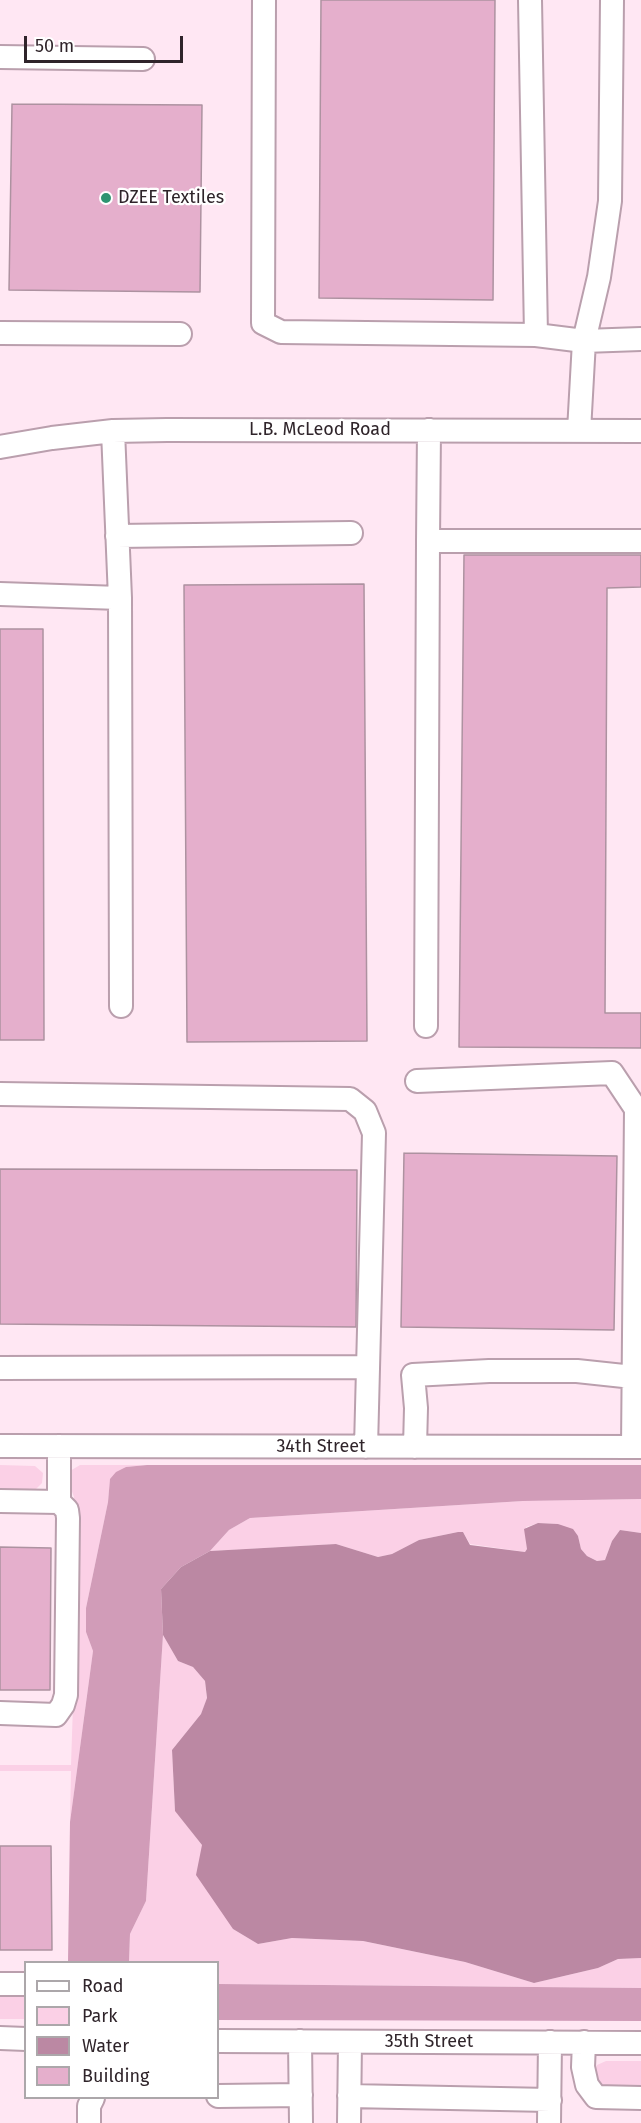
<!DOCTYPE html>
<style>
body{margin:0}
#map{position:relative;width:641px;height:2123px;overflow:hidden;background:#ffe7f3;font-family:"Fira Sans",sans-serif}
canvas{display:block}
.legend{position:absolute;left:24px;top:1961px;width:195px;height:138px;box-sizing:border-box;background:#fff;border:2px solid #aca7aa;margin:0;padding:8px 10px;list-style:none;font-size:18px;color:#2f242a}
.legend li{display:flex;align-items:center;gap:12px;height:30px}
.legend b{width:30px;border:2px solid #aca7aa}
.scale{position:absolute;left:24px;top:36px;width:159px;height:27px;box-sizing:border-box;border:3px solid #2f242a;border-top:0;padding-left:8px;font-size:18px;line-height:21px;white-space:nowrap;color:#2f242a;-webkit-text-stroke:4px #fff;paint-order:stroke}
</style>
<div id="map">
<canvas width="641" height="2123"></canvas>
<ul class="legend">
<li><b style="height:8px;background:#fff"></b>Road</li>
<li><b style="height:16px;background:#fbd0e6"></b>Park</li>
<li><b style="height:16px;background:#bb88a3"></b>Water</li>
<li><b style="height:16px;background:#e5afcc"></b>Building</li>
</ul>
<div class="scale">50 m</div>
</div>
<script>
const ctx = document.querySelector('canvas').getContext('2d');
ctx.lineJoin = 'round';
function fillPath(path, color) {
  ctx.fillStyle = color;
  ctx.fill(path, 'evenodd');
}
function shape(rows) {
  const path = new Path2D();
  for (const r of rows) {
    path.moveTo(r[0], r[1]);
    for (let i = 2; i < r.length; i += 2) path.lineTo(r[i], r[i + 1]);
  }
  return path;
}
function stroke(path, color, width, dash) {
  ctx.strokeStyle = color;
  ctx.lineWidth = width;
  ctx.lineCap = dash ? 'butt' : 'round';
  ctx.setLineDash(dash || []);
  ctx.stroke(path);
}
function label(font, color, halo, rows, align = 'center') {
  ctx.font = font + ' "Fira Sans",sans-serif';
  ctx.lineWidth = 4.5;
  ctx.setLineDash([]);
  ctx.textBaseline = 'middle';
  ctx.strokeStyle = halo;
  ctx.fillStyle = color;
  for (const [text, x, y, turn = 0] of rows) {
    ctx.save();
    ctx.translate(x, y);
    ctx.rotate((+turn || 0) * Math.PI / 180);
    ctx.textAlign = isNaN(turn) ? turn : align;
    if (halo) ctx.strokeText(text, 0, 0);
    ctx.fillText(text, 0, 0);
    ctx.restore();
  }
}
const green = shape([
 [0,1465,35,1466,43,1473,42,1483,34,1491,0,1491],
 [80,1465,147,1465,126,1467,110,1480,108,1502,86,1608,86,1632,93,1651,70,1822,71,1771,0,1771,0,1765,71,1765,75,1645,74,1497,69,1483,70,1471],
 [641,1499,641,1533,620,1530,612,1541,605,1560,597,1561,587,1556,581,1549,578,1536,558,1524,539,1523,526,1527,527,1549,525,1552,470,1544,463,1532,458,1532,419,1540,392,1554,378,1557,336,1544,210,1551,229,1530,250,1518,523,1501],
 [163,1635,178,1661,193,1667,205,1681,207,1699,201,1714,172,1750,175,1810,202,1845,233,1929,258,1944,292,1938,363,1941,465,1962,534,1983,598,1968,618,1959,641,1958,641,1988,218,1984,218,1962,129,1962,130,1934,146,1901],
 [0,1993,25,1993,25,2019,0,2019],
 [606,2061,641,2061,641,2092,603,2092,593,2073,597,2065]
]);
const forest = shape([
 [147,1465,641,1465,641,1499,523,1501,250,1518,229,1530,210,1551,181,1567,161,1589,163,1635,146,1901,130,1934,129,1962,68,1962,70,1822,93,1651,86,1632,86,1608,108,1502,110,1479,116,1472,126,1467],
 [218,1984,641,1988,641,2021,218,2020]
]);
const water = shape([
 [538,1523,558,1524,573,1529,578,1536,581,1549,587,1556,597,1561,605,1560,612,1541,620,1530,641,1533,641,1958,618,1959,598,1968,534,1983,465,1962,363,1941,292,1938,258,1944,233,1929,196,1875,202,1845,175,1811,172,1750,201,1714,207,1698,205,1681,193,1667,178,1661,163,1635,161,1589,181,1567,210,1551,336,1544,378,1557,392,1554,419,1540,458,1532,463,1532,470,1545,525,1552,527,1549,524,1529]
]);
const building = shape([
 [321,0,495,0,493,300,319,298,321,0],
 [12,104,202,105,200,292,9,290,12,104],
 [464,555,641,555,641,587,607,588,605,1013,641,1013,641,1048,459,1047,464,555],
 [364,584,367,1041,187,1042,184,585,364,584],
 [0,629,43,629,44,1040,0,1040,0,629],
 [404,1153,617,1156,614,1330,401,1327,404,1153],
 [0,1169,357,1170,356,1327,0,1324,0,1169],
 [0,1547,51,1548,50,1690,0,1690,0,1547],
 [0,1846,51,1846,52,1950,0,1950,0,1846]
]);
const minor = shape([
 [264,0,263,323,281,332,536,335],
 [530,0,536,335,584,341,641,339],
 [0,57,143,59],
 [0,333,180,334],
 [113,431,120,598],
 [579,431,584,341,599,277,610,201,612,0],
 [0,447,52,438,113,431,167,430,641,431],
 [117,536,351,533],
 [428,541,429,430],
 [0,594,120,598,121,1006],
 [426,1026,428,541,641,541],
 [417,1081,612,1073,636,1109,633,1447],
 [0,1094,350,1099,365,1111,374,1133,366,1447],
 [0,1368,367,1367],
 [0,1446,641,1447],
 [415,1447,416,1408,413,1375,489,1371,577,1371,633,1377],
 [0,1501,59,1502],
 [0,1713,56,1715,63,1705,66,1695,68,1518,67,1510,59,1502,59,1446],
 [0,1984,26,1984],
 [0,2038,26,2039],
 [218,2041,641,2043],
 [300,2041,301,2123],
 [584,2042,583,2067,587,2085,596,2097,641,2098],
 [218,2096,301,2095],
 [349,2096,550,2100],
 [89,2123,89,2106,93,2098],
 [349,2123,350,2042],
 [549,2123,550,2042]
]);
const markers = [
 [106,198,6,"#2e9471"]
];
const poiNames = [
 ["DZEE Textiles",118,198]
];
const streetNames = [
 ["L.B. McLeod Road",320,430],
 ["34th Street",321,1447],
 ["35th Street",429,2042]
];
fillPath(green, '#fbd0e6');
fillPath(forest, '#d19cb8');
fillPath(water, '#bb88a3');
fillPath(building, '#e5afcc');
stroke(building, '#ad92a0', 1.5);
stroke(minor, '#ba9fad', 26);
stroke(minor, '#fff', 22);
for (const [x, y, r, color] of markers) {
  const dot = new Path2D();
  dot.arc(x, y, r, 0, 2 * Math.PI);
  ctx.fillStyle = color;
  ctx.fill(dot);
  stroke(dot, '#fff', 2);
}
label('18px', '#2f242a', '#fff', poiNames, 'left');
label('18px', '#2f242a', '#fff', streetNames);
</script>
